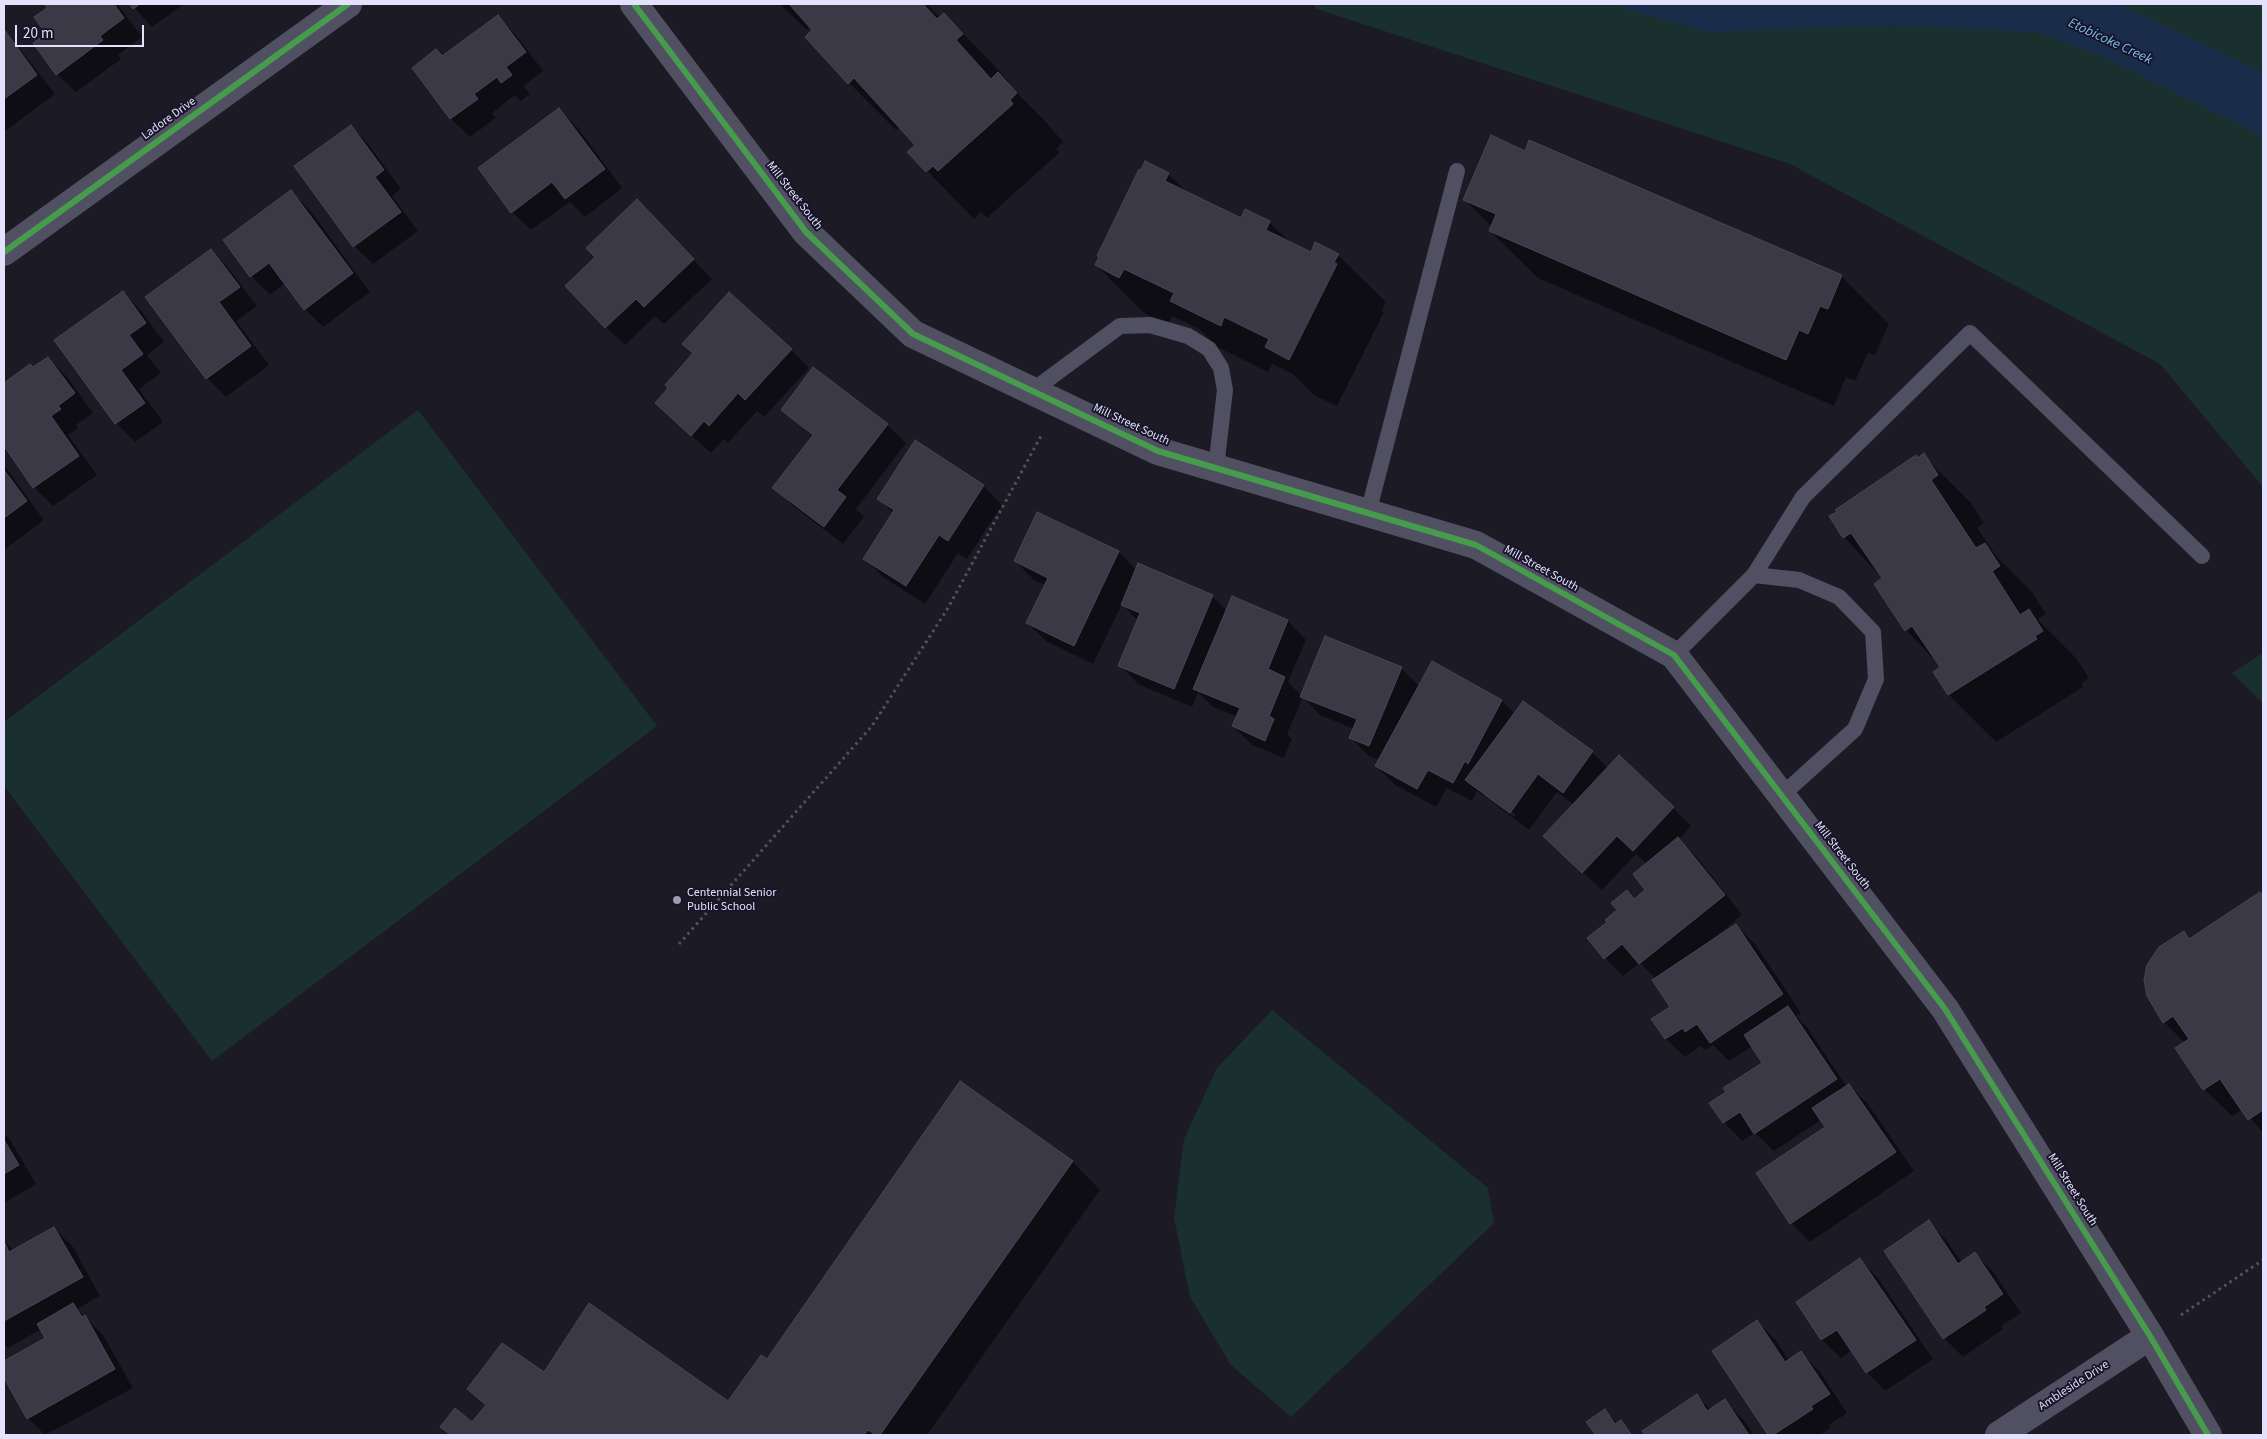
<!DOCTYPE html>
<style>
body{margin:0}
#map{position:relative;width:2267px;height:1439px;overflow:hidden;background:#1c1a24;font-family:"Source Sans 3",sans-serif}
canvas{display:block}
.frame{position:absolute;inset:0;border:5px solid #e3e1fb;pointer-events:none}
.scale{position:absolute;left:15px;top:25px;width:129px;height:22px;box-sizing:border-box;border:2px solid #e3e1fb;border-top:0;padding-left:6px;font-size:15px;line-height:18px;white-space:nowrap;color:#e3e1fb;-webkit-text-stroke:4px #181529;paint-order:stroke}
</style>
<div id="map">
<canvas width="2267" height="1439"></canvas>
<div class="frame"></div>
<div class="scale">20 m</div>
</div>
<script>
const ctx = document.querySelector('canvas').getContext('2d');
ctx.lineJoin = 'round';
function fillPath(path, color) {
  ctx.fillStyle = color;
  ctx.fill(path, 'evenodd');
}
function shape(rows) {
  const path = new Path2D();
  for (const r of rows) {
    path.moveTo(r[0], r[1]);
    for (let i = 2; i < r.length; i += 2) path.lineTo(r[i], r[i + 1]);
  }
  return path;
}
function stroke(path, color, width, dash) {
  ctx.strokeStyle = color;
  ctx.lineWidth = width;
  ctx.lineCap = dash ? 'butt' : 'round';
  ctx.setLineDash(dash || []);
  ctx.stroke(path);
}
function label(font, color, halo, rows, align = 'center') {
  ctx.font = font + ' "Source Sans 3",sans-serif';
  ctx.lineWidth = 4;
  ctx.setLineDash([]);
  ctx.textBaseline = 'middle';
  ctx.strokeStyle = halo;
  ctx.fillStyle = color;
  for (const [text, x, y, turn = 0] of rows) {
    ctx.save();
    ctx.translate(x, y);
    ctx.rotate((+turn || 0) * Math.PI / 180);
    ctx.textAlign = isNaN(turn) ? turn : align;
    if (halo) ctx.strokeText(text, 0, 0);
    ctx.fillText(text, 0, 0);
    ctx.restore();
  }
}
const green = shape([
 [1312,4,2263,4,2263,487,2160,364,1790,164,1317,9],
 [418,410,657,726,212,1061,4,786,4,722],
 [2263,653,2263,703,2232,673],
 [1272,1010,1488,1188,1494,1223,1291,1417,1231,1365,1190,1297,1174,1218,1184,1139,1217,1068]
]);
const water = shape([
 [1610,4,2111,4,2124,7,2263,72,2263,136,2106,58,2038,32,1892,25,1707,32]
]);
const shadow = shape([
 [45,4,117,4,142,37,118,55,121,59,76,92,57,74,47,34,49,9],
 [131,4,184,4,152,27],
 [780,4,927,4,940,18,944,14,991,62,1009,82,1008,84,1045,121,1063,142,1056,149,1060,152,987,218,981,212,974,219,927,171,916,145,900,127,896,130,849,83,811,26,807,30],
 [498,17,516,35,543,71,523,86,530,94,521,101,515,95,492,113,496,118,470,137,451,119,413,68,443,57],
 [4,28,55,94,4,132],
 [559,110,578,128,622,188,585,217,570,202,531,230,512,212],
 [351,126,369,145,401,189,392,196,418,231,373,264,354,246],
 [1525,153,1841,276,1889,324,1875,355,1868,353,1855,381,1846,377,1834,406,1538,278,1490,231,1492,227,1465,200],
 [1168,174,1189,194,1242,220,1269,222,1291,243,1312,253,1338,255,1386,302,1382,310,1384,312,1337,406,1314,395,1293,374,1272,364,1268,372,1219,348,1199,329,1172,316,1167,325,1144,313,1096,265],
 [291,192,310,210,370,292,323,327,305,309,285,283,270,295,251,276],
 [655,219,712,279,664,324,655,316,625,345,606,327],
 [211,250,229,269,257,306,236,321,269,365,226,397,207,378,147,297],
 [123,292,141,311,164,342,147,355,161,373,139,389,163,422,135,442,116,423,56,340],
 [791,349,809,368,764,417,757,411,728,443,724,439,711,453,675,421,670,388],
 [48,358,67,377,93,413,76,425,78,428,68,435,97,475,53,506,34,487,4,444,4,385,30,366,33,369],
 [783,410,887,425,906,443,856,509,864,517,843,544,793,506,774,488,813,437],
 [916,442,984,486,1002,505,967,559,958,553,925,604,883,577,864,558,894,514,879,499],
 [1923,455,1971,503,1984,523,1977,528,1997,557,2032,592,2046,614,2038,619,2041,623,2076,658,2089,678,2081,684,2083,687,1996,742,1949,695,1934,672,1942,668,1906,630,1883,579,1844,537,1831,517],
 [4,465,44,520,4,550],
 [1038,514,1119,552,1136,570,1212,596,1227,611,1233,598,1288,621,1306,640,1288,682,1302,696,1401,668,1419,686,1432,663,1502,701,1515,714,1592,752,1608,768,1673,808,1691,826,1679,840,1697,857,1742,915,1710,941,1711,942,1736,925,1755,944,1801,1013,1796,1016,1806,1026,1847,1087,1849,1085,1868,1104,1914,1171,1810,1242,1791,1223,1758,1174,1826,1128,1821,1120,1774,1151,1755,1133,1742,1141,1724,1122,1727,1092,1764,1063,1752,1046,1729,1061,1713,1045,1705,1050,1701,1046,1685,1057,1666,1039,1653,1019,1671,1007,1656,979,1640,963,1623,976,1605,958,1635,900,1647,890,1647,864,1636,854,1602,890,1563,854,1574,805,1557,792,1529,830,1477,791,1472,801,1447,788,1436,807,1395,785,1376,766,1380,760,1369,756,1351,738,1354,729,1320,715,1303,697,1287,734,1292,739,1284,758,1252,745,1233,726,1237,717,1213,707,1198,692,1192,707,1138,684,1120,665,1138,621,1122,604,1093,664,1046,641,1027,623,1045,585,1034,580,1015,561],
 [1397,675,1399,675,1381,720,1379,719],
 [1485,793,1516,815,1514,817,1485,797],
 [2260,893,2263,896,2263,1133,2243,1109,2232,1116,2204,1089,2185,1043,2164,1022,2184,933,2191,940],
 [960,1083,1073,1162,1100,1190,927,1435,450,1435,442,1427,472,1424,486,1406,469,1389,544,1374,728,1403,767,1361],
 [4,1133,9,1138,36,1184,4,1203],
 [1929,1222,1947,1241,1962,1263,1975,1254,1993,1272,2021,1313,2001,1326,2003,1329,1963,1357,1944,1338,1886,1251],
 [54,1228,73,1247,100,1296,77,1309,103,1335,133,1388,45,1435,28,1418,4,1375,4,1363,47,1338,41,1329,8,1348,4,1344,4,1240,14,1251],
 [1860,1260,1878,1278,1933,1359,1885,1391,1867,1372,1852,1350,1841,1358,1822,1340,1797,1302],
 [1757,1322,1776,1340,1789,1361,1801,1353,1820,1372,1847,1413,1829,1425,1830,1428,1820,1435,1769,1435,1713,1351],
 [1697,1396,1711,1410,1724,1400,1743,1419,1754,1435,1647,1435,1644,1431],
 [1605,1411,1618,1424,1621,1422,1635,1435,1597,1435,1588,1422]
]);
const building = shape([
 [44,4,114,4,124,18,100,36,103,40,56,75,33,43,46,34,34,17,47,8,44,4],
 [129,4,140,4,133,9,129,4],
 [789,4,923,4,937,19,944,13,963,34,956,40,991,79,998,72,1017,93,1010,100,1013,104,938,171,933,166,926,172,907,152,915,145,854,78,848,84,805,37,812,30,789,4],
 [498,15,526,52,506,67,512,75,501,83,497,77,474,94,478,99,450,119,412,68,436,49,442,56,498,15],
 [4,29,37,75,4,99,4,29],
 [559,108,605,169,565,199,552,182,511,213,478,168,559,108],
 [351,125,384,170,375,177,401,212,353,247,294,166,351,125],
 [1491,135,1525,151,1529,140,1842,275,1828,309,1820,306,1808,334,1799,330,1786,360,1489,231,1496,214,1463,200,1491,135],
 [1145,161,1169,173,1165,181,1241,218,1245,209,1270,221,1266,230,1311,252,1315,242,1339,254,1334,262,1337,264,1289,360,1265,347,1269,339,1224,317,1221,326,1170,301,1174,293,1124,269,1119,278,1095,265,1099,257,1097,256,1139,169,1141,170,1145,161],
 [291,190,353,273,304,310,269,263,250,277,223,240,291,190],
 [637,199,694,259,644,307,636,299,605,328,565,286,595,257,586,248,637,199],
 [211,249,240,287,219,302,251,346,206,379,145,297,211,249],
 [123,291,146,323,129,335,143,354,121,370,145,403,115,424,54,340,123,291],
 [729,292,792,349,745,400,738,393,709,426,704,421,691,436,655,403,668,388,665,385,693,353,682,344,729,292],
 [48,357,75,393,58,406,61,409,51,416,79,456,33,488,4,446,4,383,30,364,33,367,48,357],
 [813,367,888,424,837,490,846,497,824,527,772,488,813,435,781,410,813,367],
 [915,440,984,485,948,541,939,535,906,586,863,559,894,510,877,499,915,440],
 [1924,453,1938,475,1931,480,1976,548,1985,543,2000,566,1992,571,2020,615,2029,609,2043,631,2035,636,2037,639,1948,695,1933,672,1940,667,1912,626,1905,631,1874,584,1882,578,1851,533,1843,538,1829,516,1837,512,1835,510,1916,455,1918,458,1924,453],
 [4,470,27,501,4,518,4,470],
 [1037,512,1119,551,1074,646,1026,623,1048,578,1014,561,1037,512],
 [1138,563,1213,595,1174,689,1118,666,1140,613,1121,605,1138,563],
 [1232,596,1288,620,1268,669,1285,677,1269,716,1274,719,1265,741,1232,726,1240,708,1193,689,1232,596],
 [1325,636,1402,667,1369,746,1349,738,1357,719,1300,697,1325,636],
 [1432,661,1502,700,1468,764,1465,761,1453,783,1428,770,1417,789,1375,766,1432,661],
 [1523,701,1593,751,1563,793,1538,774,1510,813,1465,780,1523,701],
 [1619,755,1674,807,1633,851,1617,836,1582,873,1543,836,1619,755],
 [1678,837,1725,895,1639,964,1622,944,1604,959,1587,938,1607,922,1605,920,1617,910,1611,903,1627,890,1634,899,1645,890,1633,874,1678,837],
 [2260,892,2263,896,2263,1110,2248,1120,2220,1079,2203,1090,2175,1048,2189,1039,2173,1016,2163,1023,2147,996,2144,980,2147,965,2159,947,2184,931,2189,939,2260,892],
 [1736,924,1783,994,1710,1043,1697,1024,1685,1032,1683,1028,1665,1039,1651,1019,1670,1007,1652,980,1736,924],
 [1788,1006,1837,1079,1754,1134,1740,1112,1723,1123,1709,1103,1726,1092,1723,1088,1762,1063,1744,1035,1788,1006],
 [960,1081,1073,1161,880,1435,876,1435,868,1430,864,1435,451,1435,440,1427,455,1408,472,1422,486,1405,467,1389,502,1343,544,1372,589,1303,728,1401,761,1355,767,1359,960,1081],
 [1849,1084,1896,1152,1790,1224,1756,1173,1825,1127,1812,1108,1849,1084],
 [4,1140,19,1165,4,1174,4,1140],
 [1929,1220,1958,1264,1975,1252,2003,1294,1984,1307,1986,1310,1943,1339,1884,1251,1929,1220],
 [54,1227,83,1277,4,1321,4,1241,9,1252,54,1227],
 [1860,1258,1916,1340,1866,1373,1837,1330,1821,1340,1796,1302,1860,1258],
 [73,1303,82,1317,85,1315,115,1369,27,1419,4,1378,4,1361,45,1338,37,1324,73,1303],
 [1757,1320,1785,1362,1801,1351,1830,1394,1811,1406,1813,1409,1773,1435,1768,1435,1712,1351,1757,1320],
 [1697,1394,1707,1411,1725,1399,1749,1435,1645,1435,1642,1431,1697,1394],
 [1605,1409,1615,1424,1621,1420,1632,1435,1596,1435,1586,1422,1605,1409]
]);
const path = shape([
 [679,944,872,726,948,608,1041,436],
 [2181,1315,2263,1260]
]);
const lane = shape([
 [1032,391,1120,326,1150,325,1188,336,1209,349,1221,368,1225,390,1216,468],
 [1368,513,1457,171],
 [1754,575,1799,580,1839,597,1873,632,1876,679,1855,729,1782,795],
 [1674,655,1754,575,1803,497,1970,333,2202,556]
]);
const street = shape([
 [634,4,806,232,913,334,1158,451,1476,545,1674,655,1945,1009,2150,1336,2208,1435],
 [4,252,348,4],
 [1999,1435,2150,1336]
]);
const cycleway = shape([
 [634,4,806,232,913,334,1158,451,1476,545,1674,655,1945,1009,2150,1336,2208,1435],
 [4,252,348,4]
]);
const markers = [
 [677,900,5,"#9d9bb0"]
];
const streetNames = [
 ["Ladore Drive",169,119,-36],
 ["Mill Street South",794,196,52],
 ["Mill Street South",1131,425,25],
 ["Mill Street South",1541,569,29],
 ["Mill Street South",1842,856,52],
 ["Mill Street South",2072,1190,58],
 ["Ambleside Drive",2074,1386,-33]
];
const poiNames = [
 ["Centennial Senior",687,893],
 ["Public School",687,907]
];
const waterNames = [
 ["Etobicoke Creek",2110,42,25]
];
fillPath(green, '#19302f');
fillPath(water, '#192d4a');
fillPath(shadow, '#0007');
fillPath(building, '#3b3945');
stroke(building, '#494656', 1);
stroke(path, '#4b5660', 3, [2.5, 4]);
stroke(lane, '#515063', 16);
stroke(street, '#515063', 28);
stroke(cycleway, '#469c4c', 6);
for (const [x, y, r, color] of markers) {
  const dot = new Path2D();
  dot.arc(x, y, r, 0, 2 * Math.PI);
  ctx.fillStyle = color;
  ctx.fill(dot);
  stroke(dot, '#181529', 2);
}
label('12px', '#e3e1fb', '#181529', streetNames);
label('12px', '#e3e1fb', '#181529', poiNames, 'left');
label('italic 14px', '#7dbced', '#181529', waterNames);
</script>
